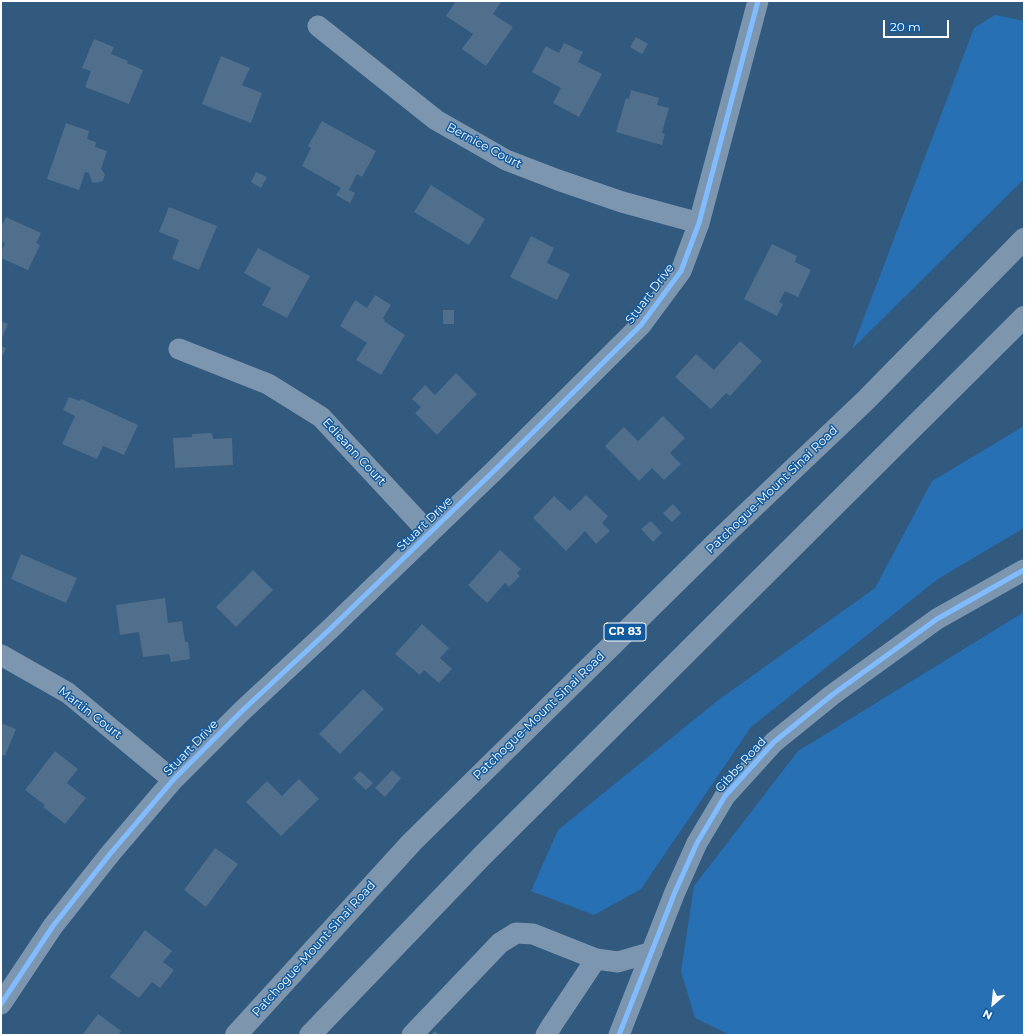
<!DOCTYPE html>
<style>
body{margin:0}
#map{position:relative;width:1025px;height:1036px;overflow:hidden;background:#32597e;font-family:Montserrat,sans-serif}
canvas{display:block}
.frame{position:absolute;inset:0;border:2px solid #fff;pointer-events:none}
.north{position:absolute;left:973px;top:984px;width:40px;height:40px;-webkit-text-stroke:3px #125a9e;paint-order:stroke;rotate:207deg;font-size:11px;font-weight:700;line-height:16px;text-align:center;color:#fff}
.north::after{content:'';display:block;margin:auto;width:14px;height:18px;background:#fff;clip-path:polygon(50% 0,100% 100%,50% 72%,0 100%)}
.scale{position:absolute;left:883px;top:20px;width:66px;height:18px;box-sizing:border-box;border:2px solid #fff;border-top:0;padding-left:5px;font-size:12px;line-height:14px;white-space:nowrap;color:#fff;-webkit-text-stroke:3px #125a9e;paint-order:stroke}
</style>
<div id="map">
<canvas width="1025" height="1036"></canvas>
<div class="frame"></div>
<div class="north">N</div>
<div class="scale">20 m</div>
</div>
<script>
const ctx = document.querySelector('canvas').getContext('2d');
ctx.lineJoin = 'round';
function fillPath(path, color) {
  ctx.fillStyle = color;
  ctx.fill(path, 'evenodd');
}
function shape(rows) {
  const path = new Path2D();
  for (const r of rows) {
    path.moveTo(r[0], r[1]);
    for (let i = 2; i < r.length; i += 2) path.lineTo(r[i], r[i + 1]);
  }
  return path;
}
function stroke(path, color, width, dash) {
  ctx.strokeStyle = color;
  ctx.lineWidth = width;
  ctx.lineCap = dash ? 'butt' : 'round';
  ctx.setLineDash(dash || []);
  ctx.stroke(path);
}
function label(font, color, halo, rows, align = 'center') {
  ctx.font = font + ' Montserrat,sans-serif';
  ctx.lineWidth = 3;
  ctx.setLineDash([]);
  ctx.textBaseline = 'middle';
  ctx.strokeStyle = halo;
  ctx.fillStyle = color;
  for (const [text, x, y, turn = 0] of rows) {
    ctx.save();
    ctx.translate(x, y);
    ctx.rotate((+turn || 0) * Math.PI / 180);
    ctx.textAlign = isNaN(turn) ? turn : align;
    if (halo) ctx.strokeText(text, 0, 0);
    ctx.fillText(text, 0, 0);
    ctx.restore();
  }
}
const green = shape([
 [995,15,1024,21,1024,179,852,349,974,28],
 [1024,426,1024,528,938,579,751,727,641,889,594,915,531,891,558,830,717,701,875,588,932,481],
 [1024,612,1024,1035,730,1035,695,1018,681,971,694,886,798,751]
]);
const building = shape([
 [456,1,500,1,501,2,493,14,513,27,486,66,462,49,473,34,446,16],
 [636,37,648,44,642,54,630,47],
 [94,39,114,47,111,54,128,61,127,63,143,70,129,104,85,87,91,71,82,68],
 [564,43,583,52,578,62,602,74,579,117,553,103,561,88,532,72,546,46,559,53],
 [221,56,250,68,242,85,262,93,251,123,202,104],
 [631,90,659,98,657,105,669,108,662,133,665,134,662,145,616,132,626,98,629,99],
 [322,121,376,151,362,177,357,174,349,190,355,193,350,203,336,195,341,188,302,166,311,148,308,146],
 [66,123,89,131,87,139,96,142,95,147,107,151,101,169,105,174,103,181,96,183,92,182,89,173,85,172,79,190,47,179],
 [256,172,267,177,261,188,251,182],
 [431,185,485,219,469,245,414,212],
 [169,207,217,226,199,270,172,259,179,240,159,232],
 [6,217,41,233,36,243,40,245,28,270,1,258,1,252,5,243,1,241,1,227],
 [531,236,554,248,547,263,570,274,557,300,510,277],
 [772,244,797,256,795,262,811,270,798,297,785,291,779,302,783,304,777,316,744,299],
 [258,248,310,276,287,318,262,305,271,288,244,273],
 [375,295,391,305,383,318,385,320,384,321,405,335,381,375,356,360,367,343,340,326,355,300,367,308],
 [443,310,454,310,454,324,443,324],
 [1,321,8,324,1,340],
 [740,341,762,361,730,396,726,393,711,409,675,377,696,354,714,370],
 [1,346,6,348,3,355,1,354],
 [456,373,477,394,437,435,415,413,421,407,412,399,425,385,435,395],
 [69,397,80,401,81,399,138,425,124,455,103,446,97,459,62,444,75,416,63,410],
 [663,416,685,438,670,453,681,464,664,480,652,468,639,481,605,446,624,427,638,441],
 [212,433,213,439,232,438,233,465,175,468,173,438,192,437,192,434],
 [586,495,608,516,602,523,610,531,596,544,585,531,566,551,533,518,554,496,570,511],
 [673,504,681,513,672,522,663,513],
 [651,521,662,533,653,542,641,529],
 [500,550,521,569,517,573,520,576,509,587,505,583,487,603,468,585],
 [21,554,77,578,66,603,11,579],
 [253,570,273,590,236,627,216,607],
 [165,598,168,623,182,621,185,642,188,642,190,659,171,662,169,654,143,657,139,632,120,635,116,605],
 [422,624,449,648,440,658,452,669,439,683,424,670,420,675,395,654],
 [363,689,384,709,340,754,319,734],
 [1,723,16,729,5,756,1,754],
 [55,751,78,769,67,783,86,798,65,824,43,807,45,805,25,790],
 [392,770,401,778,385,797,375,788],
 [360,771,373,783,366,790,353,778],
 [299,779,319,799,281,836,246,802,267,781,282,796],
 [215,848,238,864,206,907,184,890],
 [145,930,172,951,163,962,174,970,160,988,152,982,139,998,110,977],
 [98,1014,121,1031,118,1035,82,1035],
 [435,1031,439,1035,431,1035]
]);
const minor = shape([
 [318,26,436,120,506,160,558,180,622,202,699,223],
 [179,349,268,384,321,417,429,533],
 [1,655,68,693,173,780],
 [1,1004,53,926,110,854,173,780,243,710,328,631,498,467,641,325,681,271,699,223,758,1],
 [412,1035,500,943,516,933,533,934,596,959,618,962,652,952],
 [546,1035,552,1025,596,959],
 [619,1035,675,892,697,843,725,796,774,742,832,695,937,619,1024,570]
]);
const highway = shape([
 [236,1035,412,842,723,536,866,400,1024,239],
 [310,1035,483,855,1024,317]
]);
const cycleway = shape([
 [1,1004,53,926,110,854,173,780,243,710,328,631,498,467,641,325,681,271,699,223,758,1],
 [619,1035,675,892,697,843,725,796,774,742,832,695,937,619,1024,570]
]);
const shields = [
 [625,632,42]
];
const shieldNames = [
 ["CR 83",625,632]
];
const streetNames = [
 ["Bernice Court",484,146,28],
 ["Stuart Drive",650,294,-53],
 ["Edieann Court",354,452,47],
 ["Patchogue-Mount Sinai Road",772,490,-44],
 ["Stuart Drive",425,524,-44],
 ["Martin Court",90,713,38],
 ["Patchogue-Mount Sinai Road",539,716,-44],
 ["Stuart Drive",191,748,-46],
 ["Gibbs Road",741,765,-48],
 ["Patchogue-Mount Sinai Road",314,949,-48]
];
fillPath(green, '#2770b4');
fillPath(building, '#506f8c');
stroke(minor, '#7d96af', 21);
stroke(highway, '#7d95ad', 22);
stroke(cycleway, '#80bcff', 5);
for (const [x, y, w] of shields) {
  const box = new Path2D();
  box.roundRect(x - w / 2, y - 9, w, 18, 3);
  ctx.fillStyle = '#125a9e';
  ctx.fill(box);
  stroke(box, '#fff', 1);
}
label('bold 11px', '#fff', null, shieldNames);
label('12px', '#fff', '#125a9e', streetNames);
</script>
